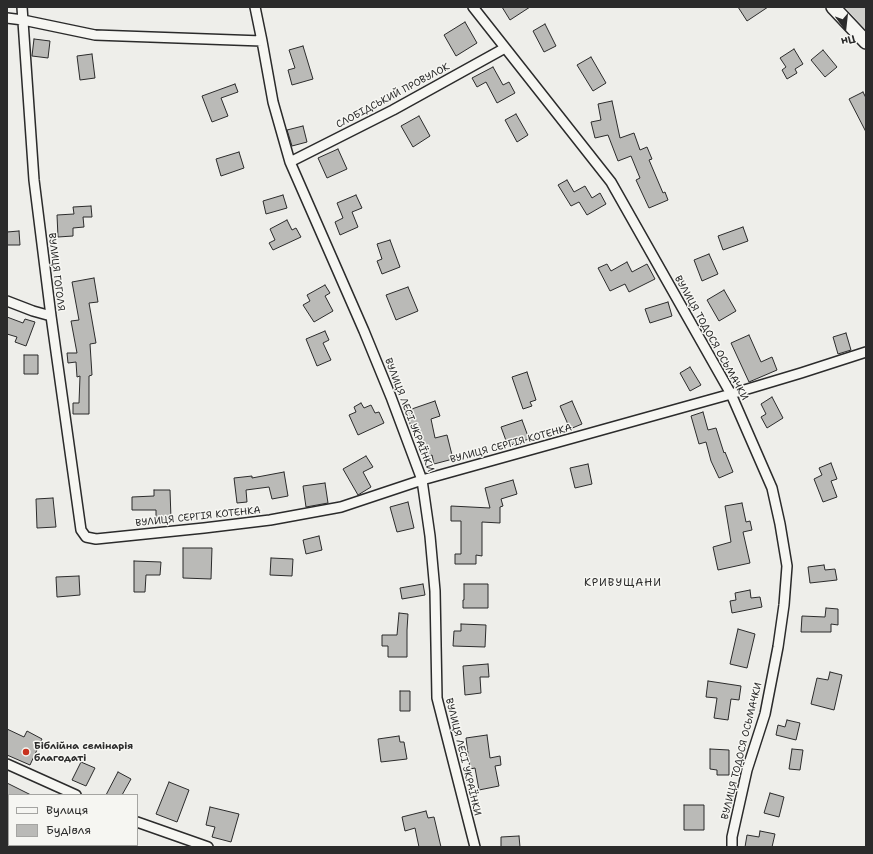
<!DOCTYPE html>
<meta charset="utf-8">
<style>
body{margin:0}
#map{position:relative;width:873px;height:854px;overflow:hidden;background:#eeeeea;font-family:"Shantell Sans",sans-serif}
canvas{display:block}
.frame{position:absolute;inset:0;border:8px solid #2b2b2b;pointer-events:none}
.legend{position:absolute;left:8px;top:794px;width:130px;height:52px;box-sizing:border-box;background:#f6f6f2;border:1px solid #a5a5a2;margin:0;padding:5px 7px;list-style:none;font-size:12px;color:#2b2b2b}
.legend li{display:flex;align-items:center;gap:8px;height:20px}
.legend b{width:20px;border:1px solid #a5a5a2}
.north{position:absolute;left:825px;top:8px;width:40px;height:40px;-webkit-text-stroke:3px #f6f6f2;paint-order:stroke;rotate:165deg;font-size:11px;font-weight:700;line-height:16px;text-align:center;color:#2b2b2b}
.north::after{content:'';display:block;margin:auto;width:14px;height:18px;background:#2b2b2b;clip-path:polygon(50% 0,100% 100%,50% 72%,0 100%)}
</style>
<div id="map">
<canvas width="873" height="854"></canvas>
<div class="frame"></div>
<ul class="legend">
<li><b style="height:5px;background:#f6f6f2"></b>Вулиця</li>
<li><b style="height:11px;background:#babab7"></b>Будівля</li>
</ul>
<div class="north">Пн</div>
</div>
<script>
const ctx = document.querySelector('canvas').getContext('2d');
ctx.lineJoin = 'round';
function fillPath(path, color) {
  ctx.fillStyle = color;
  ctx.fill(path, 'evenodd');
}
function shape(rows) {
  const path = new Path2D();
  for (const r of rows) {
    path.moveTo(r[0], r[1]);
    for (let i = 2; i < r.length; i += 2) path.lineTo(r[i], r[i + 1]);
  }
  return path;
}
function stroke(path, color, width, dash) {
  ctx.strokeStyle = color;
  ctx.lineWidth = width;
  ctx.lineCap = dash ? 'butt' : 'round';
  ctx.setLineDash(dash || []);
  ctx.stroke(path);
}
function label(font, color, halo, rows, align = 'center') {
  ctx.font = font + ' "Shantell Sans",sans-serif';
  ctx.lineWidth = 3;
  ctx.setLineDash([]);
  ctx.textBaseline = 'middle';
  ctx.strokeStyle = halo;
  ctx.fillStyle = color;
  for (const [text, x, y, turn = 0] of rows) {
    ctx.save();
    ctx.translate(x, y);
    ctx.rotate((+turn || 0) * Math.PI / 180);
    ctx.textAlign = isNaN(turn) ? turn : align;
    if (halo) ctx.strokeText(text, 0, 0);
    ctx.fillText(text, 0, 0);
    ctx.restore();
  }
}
const green = shape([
 [845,7,866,7,866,30]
]);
const building = shape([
 [502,7,530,7,510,20,502,7],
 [738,7,768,7,747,21,738,7],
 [465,22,477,43,456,56,444,35,465,22],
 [545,24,556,46,544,52,533,31,545,24],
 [34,39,50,41,48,58,32,56,34,39],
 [303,46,313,79,292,85,288,70,295,68,289,50,303,46],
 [794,49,803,64,795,69,797,73,787,79,782,70,786,67,780,58,794,49],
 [823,50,837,67,825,77,811,60,823,50],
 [92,54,95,78,80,80,77,56,92,54],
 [591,57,606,83,593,91,577,65,591,57],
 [493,67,503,85,509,82,515,93,497,103,486,82,477,87,472,78,493,67],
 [235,84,238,92,221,98,228,116,212,122,202,96,235,84],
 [863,92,866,98,866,132,849,99,863,92],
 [612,101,620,138,634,133,640,150,647,147,652,159,649,160,663,193,665,192,668,200,649,208,636,180,640,178,631,156,618,161,608,135,595,138,591,122,601,120,598,104,612,101],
 [516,114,528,135,517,142,505,120,516,114],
 [419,116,430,136,413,147,401,126,419,116],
 [303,126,307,142,292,146,287,130,303,126],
 [338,149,347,169,327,178,318,158,338,149],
 [239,152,244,168,221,176,216,159,239,152],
 [567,180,574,192,585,186,592,198,600,193,606,204,587,215,579,202,571,206,558,185,567,180],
 [283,195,287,208,266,214,263,201,283,195],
 [356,195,362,208,352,212,358,227,340,235,335,222,343,218,337,203,356,195],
 [91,206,92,217,83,217,84,227,73,228,73,236,58,237,57,215,74,214,73,207,91,206],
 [287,220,292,230,296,228,301,237,273,250,269,243,275,240,270,229,287,220],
 [743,227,748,241,723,250,718,236,743,227],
 [19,231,20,245,7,245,7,232,19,231],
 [390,240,400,267,382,274,377,261,382,259,377,244,390,240],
 [709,254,718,274,702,281,694,260,709,254],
 [627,262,632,272,647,264,655,279,629,292,625,284,610,291,598,268,607,264,611,271,627,262],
 [94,278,98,302,89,303,96,343,90,344,92,375,89,376,89,414,73,414,73,403,79,403,80,376,77,377,76,362,68,363,67,353,77,353,71,321,79,320,72,282,94,278],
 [325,285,330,293,325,296,333,311,314,322,303,305,310,301,307,295,325,285],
 [408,287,418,311,396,320,386,295,408,287],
 [724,290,736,311,719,321,707,300,724,290],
 [668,302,672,316,650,323,645,309,668,302],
 [7,317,23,323,25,319,35,322,26,346,15,342,17,337,7,334,7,317],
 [325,331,329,340,323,343,331,360,317,366,306,339,325,331],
 [846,333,851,350,838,354,833,337,846,333],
 [749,335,761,362,772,357,777,370,749,382,731,343,749,335],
 [24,355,38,355,38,374,24,374,24,355],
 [690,367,701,385,690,391,680,373,690,367],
 [527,372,536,400,530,402,532,406,523,409,512,377,527,372],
 [772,397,783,418,767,428,761,417,766,414,761,404,772,397],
 [435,401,440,416,431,419,435,438,447,435,453,459,434,464,432,455,426,457,418,428,412,430,406,411,435,401],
 [572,401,582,424,570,429,560,406,572,401],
 [361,403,364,408,371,405,375,413,379,412,384,423,358,435,349,415,356,412,354,407,361,403],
 [703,412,708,430,716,428,724,453,725,452,733,472,719,478,711,461,706,442,699,444,691,416,703,412],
 [522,420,529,439,508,446,501,427,522,420],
 [366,456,373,467,363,472,371,487,358,495,343,469,366,456],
 [831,463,837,479,831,481,837,497,823,502,814,479,822,475,819,468,831,463],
 [588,464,592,484,575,488,570,468,588,464],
 [284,472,288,496,272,499,269,487,246,490,247,502,237,503,234,478,252,476,252,478,284,472],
 [513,480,517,494,501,499,503,506,500,507,500,523,482,522,482,556,476,555,476,564,455,564,455,554,461,554,461,521,451,521,451,506,490,508,485,488,513,480],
 [325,483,328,503,306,507,303,486,325,483],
 [154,490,170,490,171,519,156,520,156,510,132,510,132,497,154,496,154,490],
 [53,498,56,527,37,528,36,499,53,498],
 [408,502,414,528,397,532,390,507,408,502],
 [742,503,746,522,750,521,752,530,743,532,750,563,718,570,713,547,731,542,725,506,742,503],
 [319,536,322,550,306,554,303,540,319,536],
 [183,548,212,548,211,579,183,578,183,548],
 [271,558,293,559,292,576,270,575,271,558],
 [134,561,161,562,160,575,146,575,145,592,134,592,134,561],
 [824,565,825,570,835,569,837,580,810,583,808,567,824,565],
 [79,576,80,595,57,597,56,577,79,576],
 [423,584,425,595,402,599,400,588,423,584],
 [464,584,488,584,488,608,463,608,463,600,464,600,464,584],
 [750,590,751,598,760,597,762,607,732,613,730,601,736,600,735,593,750,590],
 [826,608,838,609,838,625,831,624,831,632,801,632,802,616,825,617,826,608],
 [399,613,408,614,407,630,407,657,388,657,388,646,382,646,382,635,397,635,399,613],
 [461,624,486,625,485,647,453,646,454,631,461,631,461,624],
 [738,629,755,634,747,668,730,664,738,629],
 [488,664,489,677,480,677,481,693,465,695,463,666,488,664],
 [830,672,842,675,834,710,811,704,817,678,828,680,830,672],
 [708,681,741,686,739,700,731,699,728,720,714,718,717,698,706,697,708,681],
 [400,691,410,691,410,711,400,711,400,691],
 [787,720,800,723,796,740,776,735,778,725,785,727,787,720],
 [7,729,24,737,27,731,42,739,30,765,7,755,7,729],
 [487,735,490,758,500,756,501,765,495,766,499,786,479,790,475,768,470,769,466,738,487,735],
 [399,736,400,742,404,742,407,759,381,762,378,739,399,736],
 [710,749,729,750,729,775,717,775,717,770,710,769,710,749],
 [792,749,803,750,800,770,789,769,792,749],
 [81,762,95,768,86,786,72,780,81,762],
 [118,772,131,779,122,795,106,795,118,772],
 [169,782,189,790,177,822,156,814,169,782],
 [7,783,31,795,7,795,7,783],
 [770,793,784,797,779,817,764,813,770,793],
 [684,805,704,805,704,830,684,830,684,805],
 [210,807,239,814,231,842,212,837,215,827,206,825,210,807],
 [426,811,428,818,434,817,441,847,419,847,415,828,405,831,402,817,426,811],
 [760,831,775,834,772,847,745,847,747,835,759,837,760,831],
 [519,836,520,847,501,847,501,837,519,836]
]);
const street = shape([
 [22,7,34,180,51,316,81,530,86,537,96,539,204,528,270,520,341,507,422,480,731,394,801,373,866,352],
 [255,7,262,41,273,102,290,162,364,331,391,397,422,480,430,536,435,591,437,698,475,847],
 [473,7,611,182,731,394,772,488,780,524,787,566,784,605,778,647,765,714,747,770,732,837,732,847],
 [7,18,23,20,95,35,262,41],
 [290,162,393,110,505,48],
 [7,301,33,311,51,316],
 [7,764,76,795],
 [137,822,208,847]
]);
const secondary = shape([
 [833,7,866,42]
]);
const markers = [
 [26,752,4,"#c8321e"]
];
const streetNames = [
 ["СЛОБІДСЬКИЙ ПРОВУЛОК",393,96,-28],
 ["ВУЛИЦЯ ГОГОЛЯ",56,272,83],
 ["ВУЛИЦЯ ТОДОСЯ ОСЬМАЧКИ",711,338,61],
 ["ВУЛИЦЯ ЛЕСІ УКРАЇНКИ",409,415,69],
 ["ВУЛИЦЯ СЕРГІЯ КОТЕНКА",511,444,-15],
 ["ВУЛИЦЯ СЕРГІЯ КОТЕНКА",198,517,-6],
 ["ВУЛИЦЯ ТОДОСЯ ОСЬМАЧКИ",742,751,-76],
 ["ВУЛИЦЯ ЛЕСІ УКРАЇНКИ",463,757,76]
];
const poiNames = [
 ["Біблійна семінарія",34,746],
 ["благодаті",34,758]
];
const neighbourhoodNames = [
 ["КРИВУЩАНИ",623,583]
];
fillPath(green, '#cececa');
fillPath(building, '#babab7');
stroke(building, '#2b2b2b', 1);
stroke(street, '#2b2b2b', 12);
stroke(secondary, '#2b2b2b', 16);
stroke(street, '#f6f6f2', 9);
stroke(secondary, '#f6f6f2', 13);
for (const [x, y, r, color] of markers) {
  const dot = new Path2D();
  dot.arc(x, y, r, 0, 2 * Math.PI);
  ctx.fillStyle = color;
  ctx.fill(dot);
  stroke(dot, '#f6f6f2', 1.5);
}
label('10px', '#2b2b2b', '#f6f6f2', streetNames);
label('bold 10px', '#2b2b2b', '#f6f6f2', poiNames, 'left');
ctx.letterSpacing = '1px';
label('11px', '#2b2b2b', '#f6f6f2', neighbourhoodNames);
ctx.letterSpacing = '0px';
</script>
